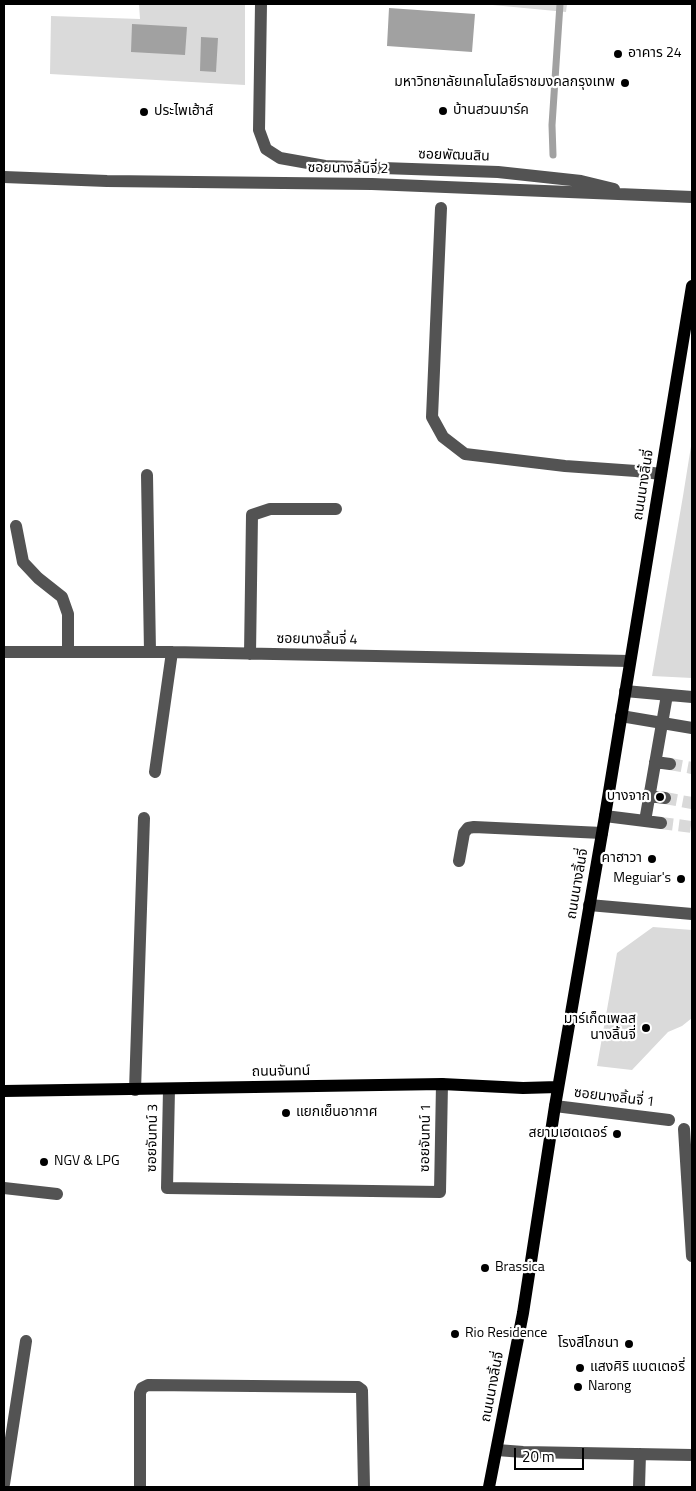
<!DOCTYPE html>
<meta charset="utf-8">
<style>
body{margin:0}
#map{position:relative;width:696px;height:1491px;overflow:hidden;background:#fff;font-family:"Titillium Web",sans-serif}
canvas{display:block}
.frame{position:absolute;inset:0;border:5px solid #000;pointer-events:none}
.scale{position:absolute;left:514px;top:1448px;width:70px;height:22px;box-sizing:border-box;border:2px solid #000;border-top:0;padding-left:6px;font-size:15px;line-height:18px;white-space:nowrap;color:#000;-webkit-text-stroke:4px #fff;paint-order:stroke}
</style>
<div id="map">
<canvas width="696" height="1491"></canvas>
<div class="frame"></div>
<div class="scale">20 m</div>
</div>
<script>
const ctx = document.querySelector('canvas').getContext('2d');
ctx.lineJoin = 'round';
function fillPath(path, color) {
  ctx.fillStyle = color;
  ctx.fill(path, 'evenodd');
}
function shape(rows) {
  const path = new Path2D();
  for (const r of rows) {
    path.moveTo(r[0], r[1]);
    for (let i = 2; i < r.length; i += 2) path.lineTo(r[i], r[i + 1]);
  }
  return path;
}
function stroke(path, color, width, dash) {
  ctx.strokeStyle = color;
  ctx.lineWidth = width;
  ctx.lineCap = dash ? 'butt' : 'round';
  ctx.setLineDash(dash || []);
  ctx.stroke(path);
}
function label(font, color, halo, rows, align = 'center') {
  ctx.font = font + ' "Titillium Web","Noto Sans Thai",sans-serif';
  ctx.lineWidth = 4.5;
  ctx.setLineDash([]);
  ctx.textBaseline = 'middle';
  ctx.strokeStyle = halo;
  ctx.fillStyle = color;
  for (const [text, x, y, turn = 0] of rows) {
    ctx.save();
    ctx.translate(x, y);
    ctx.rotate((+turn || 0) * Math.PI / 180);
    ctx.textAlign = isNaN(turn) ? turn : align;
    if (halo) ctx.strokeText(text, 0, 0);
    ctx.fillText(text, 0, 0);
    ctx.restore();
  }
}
const green = shape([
 [139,4,245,4,245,85,50,74,51,16,140,19],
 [482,4,567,4,566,12],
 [692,440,692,678,652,676,683,496],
 [653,927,692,930,692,1018,682,1026,668,1032,632,1070,597,1066,617,953]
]);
const water = shape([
 [389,8,475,14,472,52,387,46],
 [132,24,187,27,185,55,131,52],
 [201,37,218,38,216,72,200,71]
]);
const stream = shape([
 [553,155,552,125,560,4]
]);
const minorTunnel = shape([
 [670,764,692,768],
 [665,798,692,803],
 [661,823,692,827]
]);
const minor = shape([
 [261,4,259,130,266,149,280,158,325,166,498,172,581,181,614,189],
 [4,177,107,181,372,184,692,197],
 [441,208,432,417,443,437,465,454,565,466,636,471,661,474],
 [147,475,150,652],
 [16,526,23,562,38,578,62,597,68,614,68,652],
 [4,652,172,652,630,661],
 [250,654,252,515,270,509,336,509],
 [625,691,692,697],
 [621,716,692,728],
 [655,762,670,764],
 [155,772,172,652],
 [649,796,665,798],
 [605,816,661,823],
 [645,821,667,695],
 [459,861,464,833,468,828,474,827,602,833],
 [589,905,692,914],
 [169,1089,167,1188,440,1192,442,1084],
 [135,1090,144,818],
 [555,1106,669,1120],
 [684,1129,692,1256],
 [4,1188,57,1194],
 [497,1450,523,1452,692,1455],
 [4,1484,26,1341],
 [140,1487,140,1393,142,1388,148,1385,358,1387,362,1390,364,1487],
 [639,1487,640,1454]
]);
const major = shape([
 [4,1091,442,1084,523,1088,558,1087],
 [489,1487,523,1313,555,1106,605,816,692,286]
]);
const markers = [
 [618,54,5,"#000"],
 [625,83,5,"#000"],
 [443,111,5,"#000"],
 [144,112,5,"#000"],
 [660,797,5,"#000"],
 [652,859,5,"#000"],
 [681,879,5,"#000"],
 [646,1028,5,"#000"],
 [286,1113,5,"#000"],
 [617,1134,5,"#000"],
 [44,1162,5,"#000"],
 [485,1268,5,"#000"],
 [455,1334,5,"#000"],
 [629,1344,5,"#000"],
 [580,1368,5,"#000"],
 [578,1387,5,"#000"]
];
const poiNames = [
 ["อาคาร 24",628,54],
 ["มหาวิทยาลัยเทคโนโลยีราชมงคลกรุงเทพ",615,83,"right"],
 ["บ้านสวนมาร์ค",453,111],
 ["ประไพเฮ้าส์",154,112],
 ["บางจาก",650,797,"right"],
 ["คาฮาวา",642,859,"right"],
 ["Meguiar's",671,879,"right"],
 ["มาร์เก็ตเพลส",636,1020,"right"],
 ["นางลิ้นจี่",636,1036,"right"],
 ["แยกเย็นอากาศ",296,1113],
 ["สยามเฮดเดอร์",607,1134,"right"],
 ["NGV & LPG",54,1162],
 ["Brassica",495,1268],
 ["Rio Residence",465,1334],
 ["โรงสีโภชนา",619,1344,"right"],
 ["แสงศิริ แบตเตอรี่",590,1368],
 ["Narong",588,1387]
];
const streetNames = [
 ["ซอยพัฒนสิน",454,156,2],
 ["ซอยนางลิ้นจี่ 2",348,169,1],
 ["ถนนนางลิ้นจี่",644,485,-81],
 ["ซอยนางลิ้นจี่ 4",317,640,1],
 ["ถนนนางลิ้นจี่",578,884,-80],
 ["ถนนจันทน์",281,1072,-1],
 ["ซอยนางลิ้นจี่ 1",614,1098,7],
 ["ซอยจันทน์ 3",153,1138,-89],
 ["ซอยจันทน์ 1",426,1138,-89],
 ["ถนนนางลิ้นจี่",493,1387,-79]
];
fillPath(green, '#dadada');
fillPath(water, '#a1a1a1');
stroke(stream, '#a1a1a1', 7);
stroke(minorTunnel, '#d9d9d9', 12, [12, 6]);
stroke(minor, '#535353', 12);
stroke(major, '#000', 12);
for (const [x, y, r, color] of markers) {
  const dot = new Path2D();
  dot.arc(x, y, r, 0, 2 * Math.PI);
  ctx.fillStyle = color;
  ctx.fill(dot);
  stroke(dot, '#fff', 2);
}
label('14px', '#000', '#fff', poiNames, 'left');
label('14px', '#000', '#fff', streetNames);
</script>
